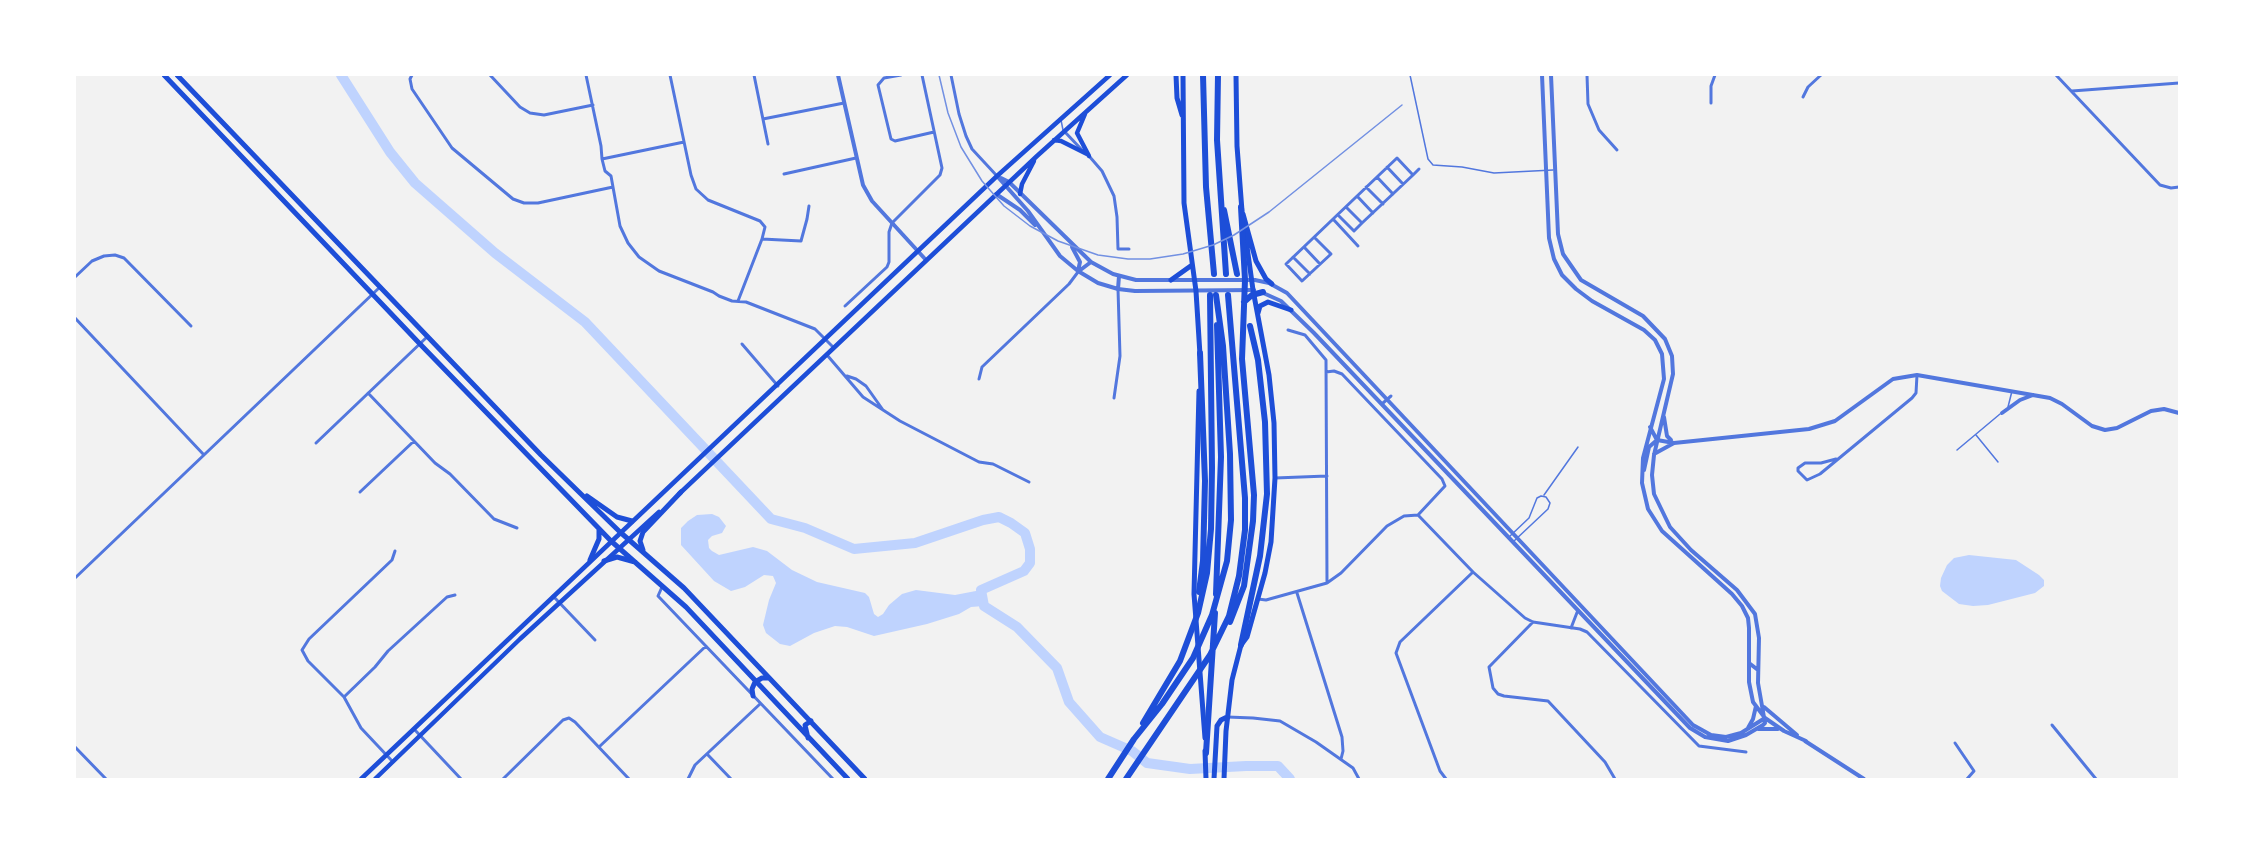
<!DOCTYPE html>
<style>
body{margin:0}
#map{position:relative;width:2254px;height:854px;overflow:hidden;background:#f2f2f2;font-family:Helvetica,sans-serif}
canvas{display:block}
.frame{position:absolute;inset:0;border:76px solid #fff;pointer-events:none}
</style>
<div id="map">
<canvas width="2254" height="854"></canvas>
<div class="frame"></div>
</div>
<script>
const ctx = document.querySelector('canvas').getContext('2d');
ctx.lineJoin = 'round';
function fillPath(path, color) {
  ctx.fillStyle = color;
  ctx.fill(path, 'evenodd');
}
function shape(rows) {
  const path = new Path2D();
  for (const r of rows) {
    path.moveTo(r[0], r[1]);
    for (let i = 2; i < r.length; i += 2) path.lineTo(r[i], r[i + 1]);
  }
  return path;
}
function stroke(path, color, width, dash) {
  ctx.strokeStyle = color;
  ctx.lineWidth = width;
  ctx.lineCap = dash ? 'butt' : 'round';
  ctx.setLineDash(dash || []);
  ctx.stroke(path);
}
const water = shape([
 [712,514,719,517,726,526,722,533,712,536,708,540,709,548,712,551,719,555,753,547,767,551,792,570,817,582,865,593,869,597,874,614,878,617,883,614,889,605,902,594,916,590,955,595,981,590,984,606,971,607,959,614,927,624,874,636,847,627,835,626,814,633,790,646,780,644,766,633,763,625,769,600,776,583,773,576,764,575,745,587,731,591,714,581,681,545,681,528,688,521,697,515],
 [1969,555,2016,560,2039,575,2044,580,2044,586,2035,593,1988,605,1973,606,1959,604,1942,591,1940,586,1941,578,1947,565,1954,558]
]);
const river = shape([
 [341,75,390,152,415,183,495,253,585,322,771,519,805,528,854,549,915,543,983,520,999,517,1011,523,1025,533,1030,549,1030,563,1024,571,981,590,984,606,1017,627,1057,668,1069,702,1100,737,1132,751,1147,763,1190,769,1246,766,1278,766,1290,779]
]);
const service = shape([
 [1410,75,1428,159,1433,165,1462,167,1494,173,1553,170],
 [1061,120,1063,130],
 [2008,407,2012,391],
 [1976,435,1998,462],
 [1957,450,2000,414],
 [1544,495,1578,447],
 [1510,536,1529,518,1537,498,1541,496,1546,497,1550,503,1548,509,1514,541]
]);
const minor = shape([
 [412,75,410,79,412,89,452,148,513,199,524,203,538,203,613,187],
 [490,75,520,107,530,113,544,115,593,105],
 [586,75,601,146,602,159,605,171,611,176,620,226,628,243,639,257,659,271,713,292,719,296,732,301,746,302,815,329,833,347],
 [670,75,691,175,696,189,708,200,760,221,765,227,762,239],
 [754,75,768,144],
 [901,75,884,78,878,85,891,139,895,141,934,132],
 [951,75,959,114,966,136,972,149,997,176],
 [1587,75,1588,104,1599,130,1617,150],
 [2056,75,2160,185,2171,188,2179,187],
 [2072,91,2179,83],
 [1803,97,1808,87,1821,75],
 [1711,103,1711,86,1715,75],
 [763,119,844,103],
 [1064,131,1082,150],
 [1089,156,1102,171,1114,196,1117,217,1118,249,1129,249],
 [602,159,684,142],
 [1387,167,1403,184],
 [784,174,856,158],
 [1413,175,1419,169],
 [1377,177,1393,194],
 [1366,187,1383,204],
 [1357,196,1373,213],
 [1338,215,1354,231,1362,223],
 [1333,219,1358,246],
 [1314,237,1331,254,1302,281,1286,264,1377,177,1397,158,1413,175,1362,223,1346,207],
 [1304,247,1320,264],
 [1293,257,1310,274],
 [75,277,92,261,104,256,115,255,124,258,191,326],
 [738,301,762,239,801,241,807,219,809,206],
 [845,306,887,267,889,262,889,232,892,223,940,175,942,168,922,75],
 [75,318,204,455],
 [1288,330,1305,335,1326,360,1327,583],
 [742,344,778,386],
 [827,355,863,397,900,421,979,462,993,464,1029,482],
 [847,376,856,379,866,386,883,410],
 [979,379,982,367,1069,284,1078,272],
 [368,393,435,463,450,474,494,519,517,528],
 [1114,398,1120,356,1118,289],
 [1383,403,1391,396],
 [316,443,427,337],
 [1836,459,1821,463,1805,463,1798,468,1798,471,1807,480,1820,474,1912,398,1916,393,1917,375],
 [1275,478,1327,476],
 [360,492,414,441],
 [1418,515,1473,572,1525,618,1533,622,1580,629,1587,632,1699,746,1746,752],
 [75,578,380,287],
 [662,587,658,596,833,779],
 [1297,593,1342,737,1343,751,1341,759],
 [553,596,595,640],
 [1258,599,1266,600,1327,583,1341,573,1387,526,1404,516,1418,515,1445,486,1442,479,1342,374,1334,371,1326,372],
 [1533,622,1489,667,1493,688,1498,694,1504,696,1548,701,1605,762,1615,779],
 [1571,628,1578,610],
 [344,697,375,667,388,651,447,597,455,595],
 [1227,717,1253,718,1280,721,1316,742,1353,768,1359,779],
 [2052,725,2096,779],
 [414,729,461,779],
 [1955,743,1974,771,1967,779],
 [75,747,106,779],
 [599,747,706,646],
 [707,754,731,779],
 [393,762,361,728,344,697,308,661,302,650,309,639,392,560,395,551],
 [503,779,563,720,569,718,575,722,629,779],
 [688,779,695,765,760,704],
 [1446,779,1440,771,1396,653,1400,642,1473,572]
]);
const tertiary = shape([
 [838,75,863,185,872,201,926,260],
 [1542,75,1549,238,1554,259,1562,275,1576,289,1592,301,1644,330,1655,340,1662,354,1664,379,1643,458,1642,483,1648,509,1662,531,1732,594,1742,606,1748,618,1749,628,1749,682,1753,702,1765,718,1784,731,1806,741],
 [997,176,1028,211,1060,256,1078,271,1098,283,1118,289,1135,291,1254,290],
 [1001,178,1009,182,1091,262,1113,274,1136,280,1255,280,1269,283,1287,293,1693,725,1711,735,1726,737,1741,733,1765,718],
 [996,194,1020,210,1035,225],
 [1072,247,1080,262,1078,271],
 [1079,271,1091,262],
 [1118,289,1119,276],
 [1261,292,1281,301,1314,333,1690,728,1705,737,1728,741,1746,735,1763,725,1765,723,1758,683,1759,638,1755,614,1737,590,1691,550,1670,527,1654,494,1652,475,1654,455,1673,374,1672,356,1665,339,1643,316,1581,280,1563,254,1558,234,1551,75],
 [2002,413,2020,400,2033,395],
 [1664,417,1667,436,1671,440],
 [1650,427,1657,440,1674,443,1809,429,1835,421,1893,379,1917,375,2050,398,2062,404,2092,426,2105,430,2117,428,2151,411,2164,409,2179,413],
 [1654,454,1674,443],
 [1644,470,1649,447,1657,440],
 [1749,663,1758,670],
 [1764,707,1797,735],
 [1748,728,1753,719,1756,706],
 [1758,729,1778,729],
 [1805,741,1864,779]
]);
const secondary = shape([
 [1085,114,1077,133,1089,156],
 [1054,140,1061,141,1087,154],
 [1020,194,1022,184,1034,161],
 [679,494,1037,156,1127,75],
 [361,779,997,176,1110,75],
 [375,779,520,639,659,512]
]);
const primary = shape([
 [164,75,420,344,611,541,686,607,848,779],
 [177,75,541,455,620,532,684,588,865,779],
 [587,496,617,517,632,521],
 [643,550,640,541,643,532,681,492],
 [590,560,599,539,599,529],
 [604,561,617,557,635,562],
 [753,696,752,689,755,682,762,678,769,678],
 [808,738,805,725,811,721]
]);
const trunk = shape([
 [1176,75,1177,98,1182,115],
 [1183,75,1184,203,1196,291,1200,355],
 [1236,75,1237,146,1242,211],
 [1243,214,1256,261,1266,279,1272,284],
 [1171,280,1192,265],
 [1258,313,1260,306,1268,302,1291,310],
 [1199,391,1194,594,1205,738],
 [1205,751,1206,779],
 [1214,779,1217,726,1221,720,1227,717],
 [1224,779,1226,731,1232,680,1241,645,1247,637,1265,573,1271,542,1275,478,1274,423,1269,375,1253,290,1245,232]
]);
const motorway = shape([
 [1203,75,1206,187,1214,274],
 [1218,75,1217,140,1226,274],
 [1224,210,1237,274],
 [1244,302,1252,295,1263,292],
 [1199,592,1203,561,1205,481,1200,353],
 [1216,594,1221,457,1217,325],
 [1230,622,1244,586,1253,521,1254,495,1242,359,1245,280,1241,207],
 [1241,645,1260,556,1267,494,1265,422,1258,360,1250,326],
 [1143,723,1180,661,1198,613,1207,573,1211,529,1212,468,1210,295],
 [1206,753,1215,613],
 [1108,779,1134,739,1162,704,1193,658,1212,615,1227,561,1231,520,1230,454,1223,346,1216,295],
 [1126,779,1210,655,1229,616,1239,576,1245,530,1245,498,1228,295]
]);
const rail = shape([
 [939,75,948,113,961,147,982,181,1004,206,1030,226,1058,241,1098,255,1128,259,1150,259,1183,254,1213,245,1234,235,1269,212,1402,105]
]);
fillPath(water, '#bfd3fe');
stroke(river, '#bfd3fe', 10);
stroke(service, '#5277de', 1.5);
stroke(minor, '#5277de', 3);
stroke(tertiary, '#5277de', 4);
stroke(secondary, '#1d4ed8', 4.5);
stroke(primary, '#1d4ed8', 5);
stroke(trunk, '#1d4ed8', 5);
stroke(motorway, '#1d4ed8', 6);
stroke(rail, '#7290e2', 1.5);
</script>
